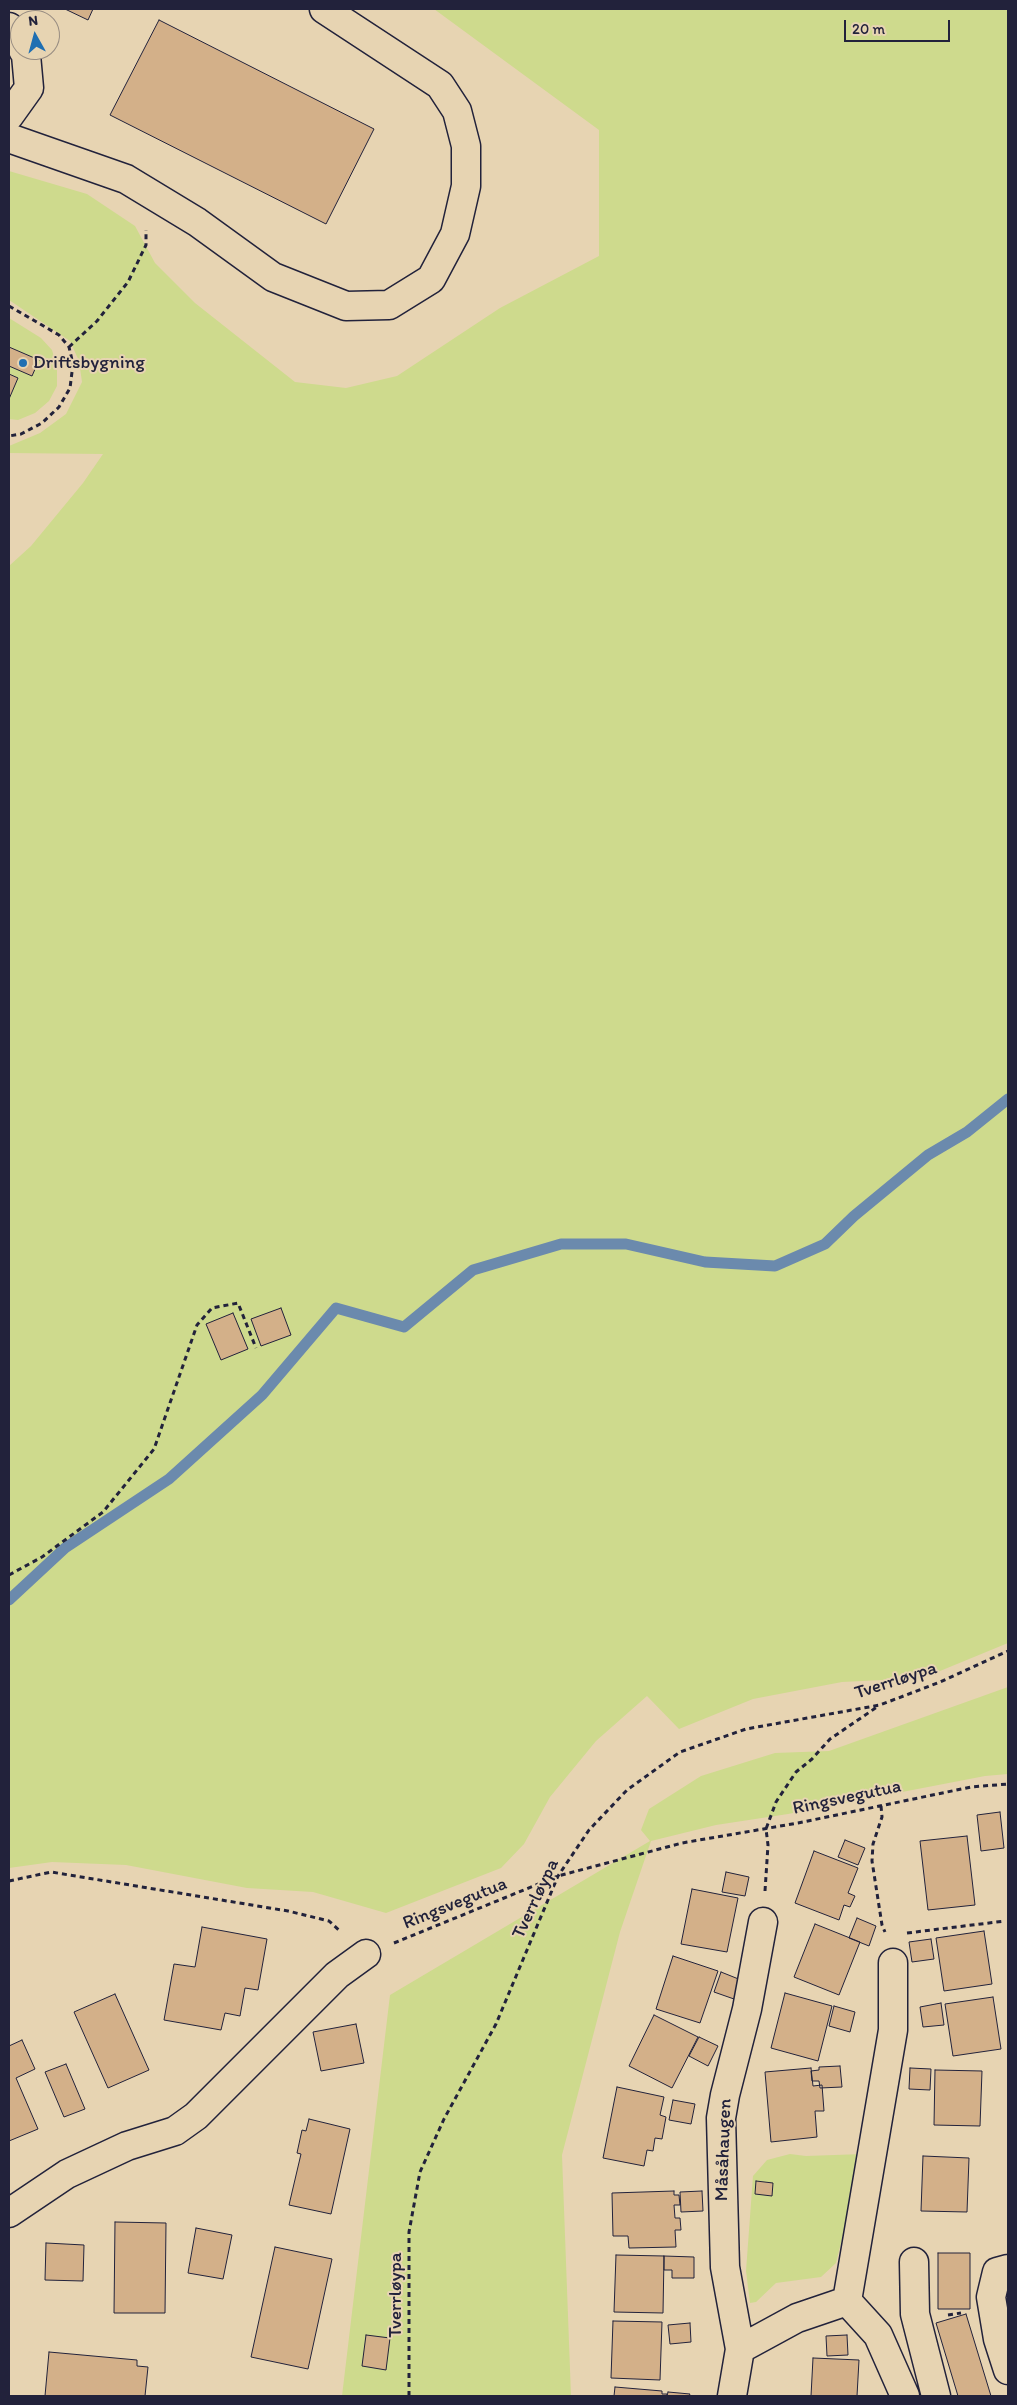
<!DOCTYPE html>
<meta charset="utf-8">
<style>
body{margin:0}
#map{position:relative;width:1017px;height:2405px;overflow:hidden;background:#e7d4b2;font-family:Itim,sans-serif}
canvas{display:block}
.frame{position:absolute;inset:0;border:10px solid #22223b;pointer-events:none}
.north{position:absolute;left:10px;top:10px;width:50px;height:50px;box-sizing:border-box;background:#e7d4b2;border:1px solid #988d82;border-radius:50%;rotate:353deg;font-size:14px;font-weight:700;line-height:20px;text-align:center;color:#22223b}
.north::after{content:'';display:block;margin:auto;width:18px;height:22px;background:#1f6fb2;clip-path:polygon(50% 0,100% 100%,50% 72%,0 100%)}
.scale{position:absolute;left:844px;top:20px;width:106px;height:22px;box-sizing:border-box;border:2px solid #22223b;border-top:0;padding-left:6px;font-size:15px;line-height:18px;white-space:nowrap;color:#22223b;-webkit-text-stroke:4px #e7d4b2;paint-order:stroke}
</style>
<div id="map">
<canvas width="1017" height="2405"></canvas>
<div class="frame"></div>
<div class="north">N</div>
<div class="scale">20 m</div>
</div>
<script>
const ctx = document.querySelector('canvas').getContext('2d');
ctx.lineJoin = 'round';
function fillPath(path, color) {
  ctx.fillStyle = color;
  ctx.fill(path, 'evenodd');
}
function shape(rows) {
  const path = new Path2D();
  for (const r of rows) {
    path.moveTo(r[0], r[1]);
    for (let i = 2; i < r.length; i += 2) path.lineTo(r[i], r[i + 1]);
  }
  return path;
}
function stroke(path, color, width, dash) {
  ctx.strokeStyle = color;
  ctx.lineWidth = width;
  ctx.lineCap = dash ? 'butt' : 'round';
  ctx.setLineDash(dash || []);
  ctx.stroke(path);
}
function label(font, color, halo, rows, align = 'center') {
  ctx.font = font + ' Itim,sans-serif';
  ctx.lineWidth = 4;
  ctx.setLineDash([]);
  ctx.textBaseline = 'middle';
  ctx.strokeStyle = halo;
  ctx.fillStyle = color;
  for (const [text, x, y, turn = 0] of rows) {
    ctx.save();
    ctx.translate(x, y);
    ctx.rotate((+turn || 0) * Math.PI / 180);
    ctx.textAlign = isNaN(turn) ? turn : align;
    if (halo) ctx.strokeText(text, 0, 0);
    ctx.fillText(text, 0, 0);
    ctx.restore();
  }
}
const green = shape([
 [434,9,1008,9,1008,1643,923,1678,842,1682,753,1699,679,1729,647,1696,596,1741,550,1797,524,1844,501,1868,386,1913,313,1892,247,1888,126,1865,52,1862,9,1868,9,566,31,546,83,483,103,454,9,453,9,446,40,433,66,414,82,382,79,361,70,341,9,300,9,171,87,194,135,226,155,263,195,303,295,382,346,388,397,376,500,308,599,256,599,130],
 [9,318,41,338,52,350,57,367,57,386,49,401,35,413,18,420,9,419,9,399,18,378,9,374,9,366,32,376,39,360,9,347],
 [1008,1687,1008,1774,985,1776,788,1814,716,1825,651,1841,620,1932,562,2155,571,2396,342,2396,390,1995,650,1841,641,1830,649,1809,701,1776,775,1753,829,1751],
 [790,2154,806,2156,863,2154,836,2263,821,2277,776,2283,756,2302,750,2303,746,2271,753,2176,767,2160]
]);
const stream = shape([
 [9,1600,65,1548,169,1479,262,1395,336,1308,404,1327,473,1270,561,1244,626,1244,705,1262,775,1266,825,1244,854,1216,928,1155,967,1132,1008,1099]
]);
const building = shape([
 [65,9,93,9,88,20,65,9],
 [159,20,374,129,326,224,110,115,159,20],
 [9,347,39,360,32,376,9,366,9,347],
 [9,374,18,378,9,399,9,374],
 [281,1308,291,1335,261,1346,251,1319,281,1308],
 [233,1313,248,1349,221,1360,206,1324,233,1313],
 [1000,1812,1004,1848,981,1851,977,1815,1000,1812],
 [967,1836,975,1905,928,1910,920,1841,967,1836],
 [845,1840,865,1848,858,1865,838,1857,845,1840],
 [814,1851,858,1868,848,1893,855,1896,850,1907,844,1905,839,1920,795,1903,814,1851],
 [726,1872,749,1877,745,1896,722,1892,726,1872],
 [692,1889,738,1898,727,1952,681,1944,692,1889],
 [857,1918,876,1926,869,1946,849,1938,857,1918],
 [815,1924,860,1942,839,1995,794,1977,815,1924],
 [202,1927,267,1939,258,1990,245,1988,240,2016,225,2013,221,2030,164,2020,174,1964,195,1967,202,1927],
 [984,1931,992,1984,944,1991,936,1938,984,1931],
 [931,1939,934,1959,912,1962,909,1942,931,1939],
 [673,1956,718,1971,700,2023,656,2009,673,1956],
 [721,1972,741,1980,734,1999,714,1992,721,1972],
 [785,1993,832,2006,818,2061,771,2048,785,1993],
 [115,1994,149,2070,108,2088,74,2012,115,1994],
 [993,1997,1001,2049,953,2056,945,2004,993,1997],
 [941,2003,944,2025,923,2027,920,2007,941,2003],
 [834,2006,855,2012,850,2032,829,2026,834,2006],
 [654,2015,698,2037,672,2088,629,2066,654,2015],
 [356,2024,364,2063,321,2071,313,2032,356,2024],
 [699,2037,718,2046,708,2066,689,2056,699,2037],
 [22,2040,35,2069,16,2078,38,2129,9,2141,9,2046,22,2040],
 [66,2064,85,2109,64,2117,45,2072,66,2064],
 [840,2066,842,2087,820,2088,819,2081,812,2081,811,2071,819,2070,819,2067,840,2066],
 [811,2068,813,2086,822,2085,824,2111,815,2111,817,2137,771,2142,765,2072,811,2068],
 [910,2068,931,2069,930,2090,909,2089,910,2068],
 [935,2070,982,2071,980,2126,934,2125,935,2070],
 [617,2087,664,2097,660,2115,666,2117,662,2139,655,2138,653,2151,647,2150,644,2166,603,2158,617,2087],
 [673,2100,695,2104,691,2124,669,2120,673,2100],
 [309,2119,350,2129,331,2214,289,2205,301,2154,297,2153,302,2130,306,2131,309,2119],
 [923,2156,969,2158,967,2212,921,2211,923,2156],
 [756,2181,773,2183,772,2196,755,2194,756,2181],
 [674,2191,674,2195,679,2195,680,2205,674,2205,675,2218,680,2218,681,2230,675,2230,676,2247,629,2248,628,2236,613,2236,612,2193,674,2191],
 [702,2191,703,2211,681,2212,680,2192,702,2191],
 [115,2222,166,2223,165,2313,114,2313,115,2222],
 [196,2228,232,2235,223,2279,188,2273,196,2228],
 [46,2243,84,2245,83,2281,45,2280,46,2243],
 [275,2247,332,2259,308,2369,251,2357,275,2247],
 [938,2253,970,2253,970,2309,938,2309,938,2253],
 [616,2255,664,2256,663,2313,614,2312,616,2255],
 [664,2256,694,2257,694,2278,672,2278,672,2270,664,2270,664,2256],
 [966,2314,991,2396,958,2396,936,2323,966,2314],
 [613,2321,662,2322,660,2380,611,2378,613,2321],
 [690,2323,691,2342,670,2344,668,2325,690,2323],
 [366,2335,390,2338,386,2370,362,2366,366,2335],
 [847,2335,848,2355,827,2356,826,2336,847,2335],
 [49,2352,137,2360,137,2366,148,2367,145,2396,45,2396,49,2352],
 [813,2358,859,2360,857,2396,811,2396,813,2358],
 [615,2387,662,2391,662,2394,667,2394,667,2396,614,2396,615,2387],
 [668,2392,690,2394,689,2396,667,2396,668,2392]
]);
const path = shape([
 [9,306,59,335,69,347,73,364,70,388,59,407,42,423,21,434,9,436],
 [69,347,97,321,128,282,146,245,146,230],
 [9,1575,42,1557,103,1512,154,1449,197,1325,212,1308,238,1303,256,1348],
 [881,1806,882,1817,873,1844,872,1861,882,1925,885,1932],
 [9,1881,51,1872,288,1911,329,1921,341,1932],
 [765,1891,768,1845,766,1829,776,1802,796,1772,812,1759,830,1739,877,1707],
 [907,1933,1005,1921],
 [394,1943,558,1876,682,1843,798,1823,971,1787,1008,1784],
 [948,2315,961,2313],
 [409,2396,409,2232,420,2172,444,2119,496,2024,558,1876,589,1830,627,1790,680,1752,746,1729,880,1705,940,1682,1008,1651]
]);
const minor = shape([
 [9,27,20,45],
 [9,116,29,88,26,55,23,50],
 [9,138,126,179,197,222,273,277,346,306,389,305,431,279,455,234,466,186,466,146,457,111,440,85,324,9],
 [763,1922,747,2009,725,2095,721,2118,725,2267,740,2349,797,2318,847,2301],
 [893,1963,893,2030,847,2301,878,2335,905,2396],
 [9,2213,67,2174,127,2146,175,2131,196,2116,337,1975,366,1954],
 [914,2262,915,2314,936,2396],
 [1008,2269,997,2272,991,2297,998,2339,1008,2370],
 [732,2396,740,2349]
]);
const markers = [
 [23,363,5,"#1f6fb2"]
];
const poiNames = [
 ["Driftsbygning",33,363]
];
const streetNames = [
 ["Tverrløypa",896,1681,-18],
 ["Ringsvegutua",847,1798,-12],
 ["Tverrløypa",536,1899,-65],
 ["Ringsvegutua",455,1904,-22],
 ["Måsåhaugen",724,2150,-88],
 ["Tverrløypa",396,2295,-90]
];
fillPath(green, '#ceda8d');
stroke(stream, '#6b8aad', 11);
fillPath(building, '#d3b089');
stroke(building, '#22223b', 1);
stroke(minor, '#22223b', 31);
stroke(path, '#22223b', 3, [5, 4]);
stroke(minor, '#e7d4b2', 28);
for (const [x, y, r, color] of markers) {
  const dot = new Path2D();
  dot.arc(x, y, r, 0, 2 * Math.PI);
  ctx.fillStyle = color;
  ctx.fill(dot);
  stroke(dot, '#e7d4b2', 2);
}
label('19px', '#22223b', '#e7d4b2', poiNames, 'left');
label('19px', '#22223b', '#e7d4b2', streetNames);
</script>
